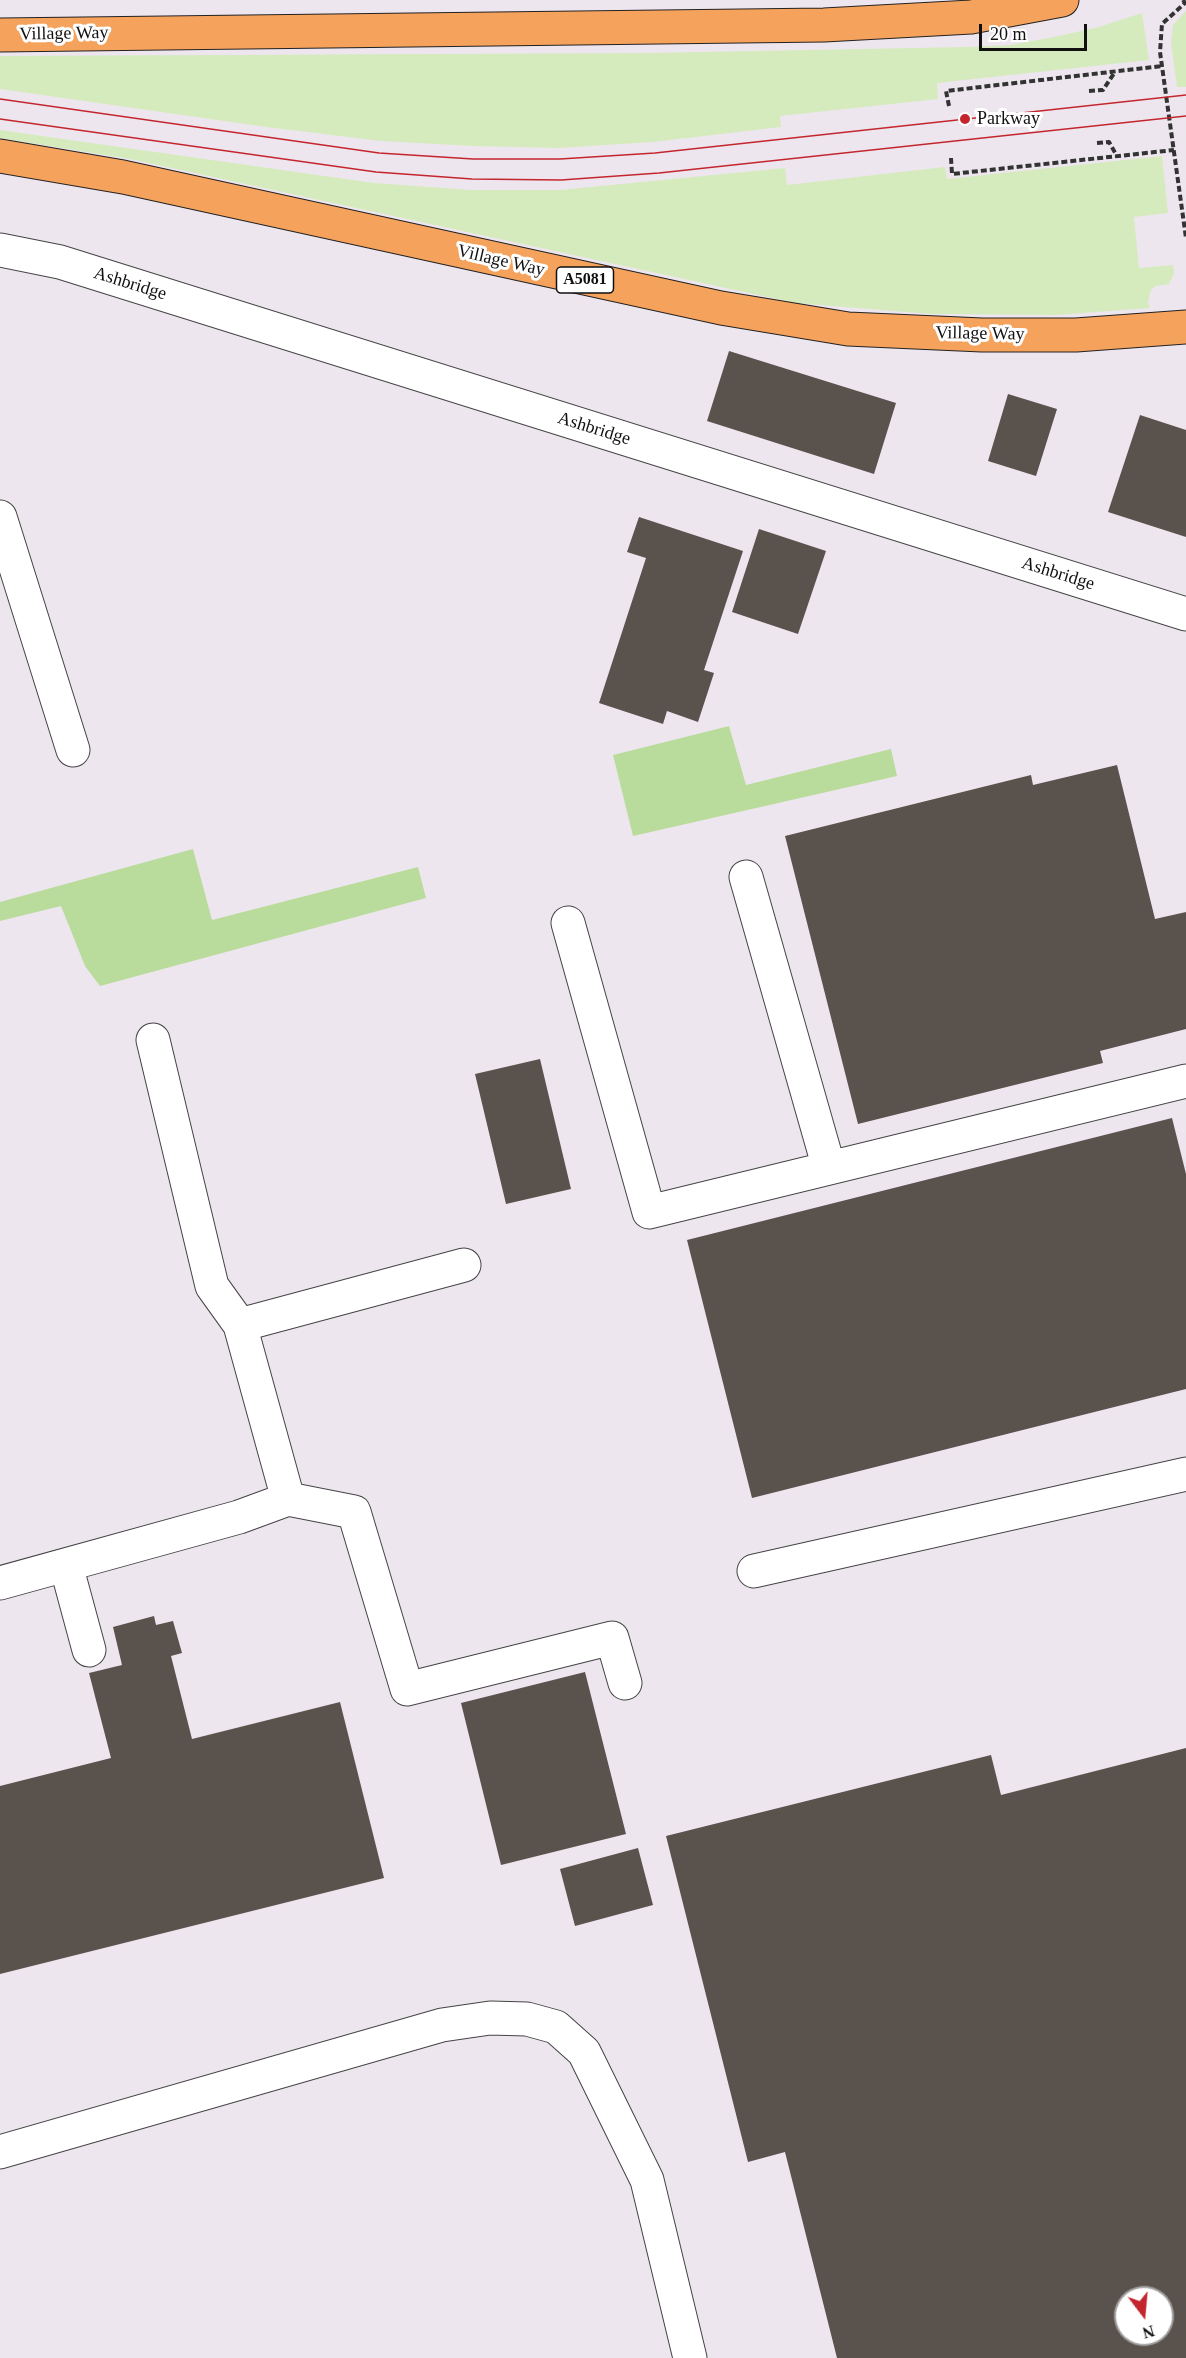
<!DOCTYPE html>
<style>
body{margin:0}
#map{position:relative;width:1186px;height:2358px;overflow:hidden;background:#fffdf5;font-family:"Times New Roman",serif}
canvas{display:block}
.north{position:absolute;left:1114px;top:2286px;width:60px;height:60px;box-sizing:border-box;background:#fff;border:2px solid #a0a0a0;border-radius:50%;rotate:164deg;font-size:16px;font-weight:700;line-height:24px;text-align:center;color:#111}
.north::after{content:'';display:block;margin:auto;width:21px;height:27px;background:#c4262e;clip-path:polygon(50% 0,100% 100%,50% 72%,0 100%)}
.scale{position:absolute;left:979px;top:24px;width:108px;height:27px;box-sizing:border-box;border:3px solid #111;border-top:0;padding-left:8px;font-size:18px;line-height:21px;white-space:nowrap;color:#111;-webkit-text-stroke:4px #fff;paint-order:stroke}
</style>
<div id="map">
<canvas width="1186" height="2358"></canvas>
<div class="north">N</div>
<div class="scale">20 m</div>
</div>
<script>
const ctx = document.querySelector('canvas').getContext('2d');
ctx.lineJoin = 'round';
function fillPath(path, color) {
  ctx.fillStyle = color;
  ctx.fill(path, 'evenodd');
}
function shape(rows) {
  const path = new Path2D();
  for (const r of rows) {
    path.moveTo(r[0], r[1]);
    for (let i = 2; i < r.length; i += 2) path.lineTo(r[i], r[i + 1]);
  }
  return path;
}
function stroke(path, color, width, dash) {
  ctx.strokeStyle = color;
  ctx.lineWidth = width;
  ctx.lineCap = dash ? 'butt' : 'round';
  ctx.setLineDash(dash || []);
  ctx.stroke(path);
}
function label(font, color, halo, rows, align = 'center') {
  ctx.font = font + ' "Times New Roman",serif';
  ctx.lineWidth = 6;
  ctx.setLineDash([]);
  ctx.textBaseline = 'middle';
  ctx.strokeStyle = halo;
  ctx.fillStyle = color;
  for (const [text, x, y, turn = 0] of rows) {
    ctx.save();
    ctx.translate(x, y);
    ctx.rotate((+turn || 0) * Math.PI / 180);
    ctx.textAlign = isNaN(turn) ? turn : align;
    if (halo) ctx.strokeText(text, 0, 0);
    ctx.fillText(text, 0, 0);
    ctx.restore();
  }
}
const industrial = shape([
 [0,0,1186,0,1186,2358,0,2358],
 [1126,2298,1162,2298,1162,2334,1126,2334]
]);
const green = shape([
 [1186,11,1186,87,1177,87,1171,42,1173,25],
 [1142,13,1149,60,937,83,938,99,780,116,781,127,653,142,559,148,473,146,381,141,266,127,0,89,0,56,645,53,967,47,1010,45,1054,37,1099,27],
 [0,130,374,183,472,190,560,190,785,168,787,185,945,167,947,179,1162,156,1168,213,1134,217,1139,268,1173,265,1174,273,1169,284,1156,286,1151,290,1148,302,1150,308,1056,315,931,314,795,303,130,159,0,138]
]);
const forest = shape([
 [729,726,746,785,891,749,897,776,633,836,613,755],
 [193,849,212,920,418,867,426,898,100,986,85,966,61,906,0,921,0,902]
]);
const building = shape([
 [729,351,896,403,874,474,707,421],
 [1008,394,1057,409,1036,476,988,461],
 [1140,415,1186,430,1186,537,1108,512],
 [639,517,743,551,704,670,714,673,698,722,667,711,663,724,599,703,646,558,627,552],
 [759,529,826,551,798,634,732,612],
 [1117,765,1155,919,1186,912,1186,1029,1100,1051,1103,1063,858,1124,785,836,1031,775,1033,785],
 [540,1059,571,1189,506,1204,475,1074],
 [1172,1118,1186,1174,1186,1389,752,1498,687,1240],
 [154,1616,156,1625,173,1621,182,1653,171,1656,192,1739,340,1702,384,1878,0,1974,0,1786,111,1758,89,1673,122,1665,113,1627],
 [585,1672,626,1834,501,1865,461,1703],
 [1186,1748,1186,2358,837,2358,785,2152,748,2162,666,1836,991,1755,1001,1795],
 [1126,2298,1162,2298,1162,2334,1126,2334],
 [638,1848,653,1905,575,1926,560,1869]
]);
const path = shape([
 [1183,0,1185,3,1162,24,1160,52,1186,238],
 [1089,91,1103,90,1115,72],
 [949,106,946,91,1162,66],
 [1097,143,1109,142,1117,156],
 [951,158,952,174,1174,150]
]);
const minor = shape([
 [0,250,60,262,1186,614],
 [0,517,73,750],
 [746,877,829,1168],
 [568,923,649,1212,1186,1081],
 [153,1040,212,1286,240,1325],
 [288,1499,354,1512,407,1689,612,1638,625,1683],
 [66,1565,89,1650],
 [754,1571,1186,1474],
 [0,1583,239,1517,288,1499,240,1325,464,1265],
 [0,2152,442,2025,490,2018,527,2019,556,2027,584,2052,647,2180,690,2358]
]);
const highway = shape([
 [0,35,824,25,971,17,1062,0],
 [0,156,123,177,721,308,848,329,982,335,1076,335,1186,327]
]);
const tram = shape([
 [0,99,379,153,473,159,560,159,655,153,1186,95],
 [0,119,376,172,472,179,561,180,659,173,1186,116]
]);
const markers = [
 [965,119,6,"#c4262e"]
];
const shields = [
 [585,280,57]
];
const shieldNames = [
 ["A5081",585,280]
];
const streetNames = [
 ["Village Way",64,34,-1],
 ["Village Way",501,261,13],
 ["Ashbridge",130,284,17],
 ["Village Way",980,334,1],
 ["Ashbridge",594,429,17],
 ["Ashbridge",1058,574,17]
];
const poiNames = [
 ["Parkway",977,119]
];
fillPath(industrial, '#eee6ef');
fillPath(green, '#d5ebbd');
fillPath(forest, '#b9dc9c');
fillPath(building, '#5a524d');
stroke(minor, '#444', 35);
stroke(highway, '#222', 35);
stroke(path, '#333', 4, [6, 3]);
stroke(minor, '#fff', 33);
stroke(highway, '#f5a25d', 33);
stroke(tram, '#c4262e', 1.5);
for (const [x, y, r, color] of markers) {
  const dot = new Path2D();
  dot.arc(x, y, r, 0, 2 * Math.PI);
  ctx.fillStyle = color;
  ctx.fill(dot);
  stroke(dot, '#fff', 2);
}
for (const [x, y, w] of shields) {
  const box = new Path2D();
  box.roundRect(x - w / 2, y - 13, w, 26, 4.5);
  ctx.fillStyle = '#fff';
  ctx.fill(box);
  stroke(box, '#111', 1.5);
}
label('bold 16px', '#111', null, shieldNames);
label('18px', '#111', '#fff', streetNames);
label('18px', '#111', '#fff', poiNames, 'left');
</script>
